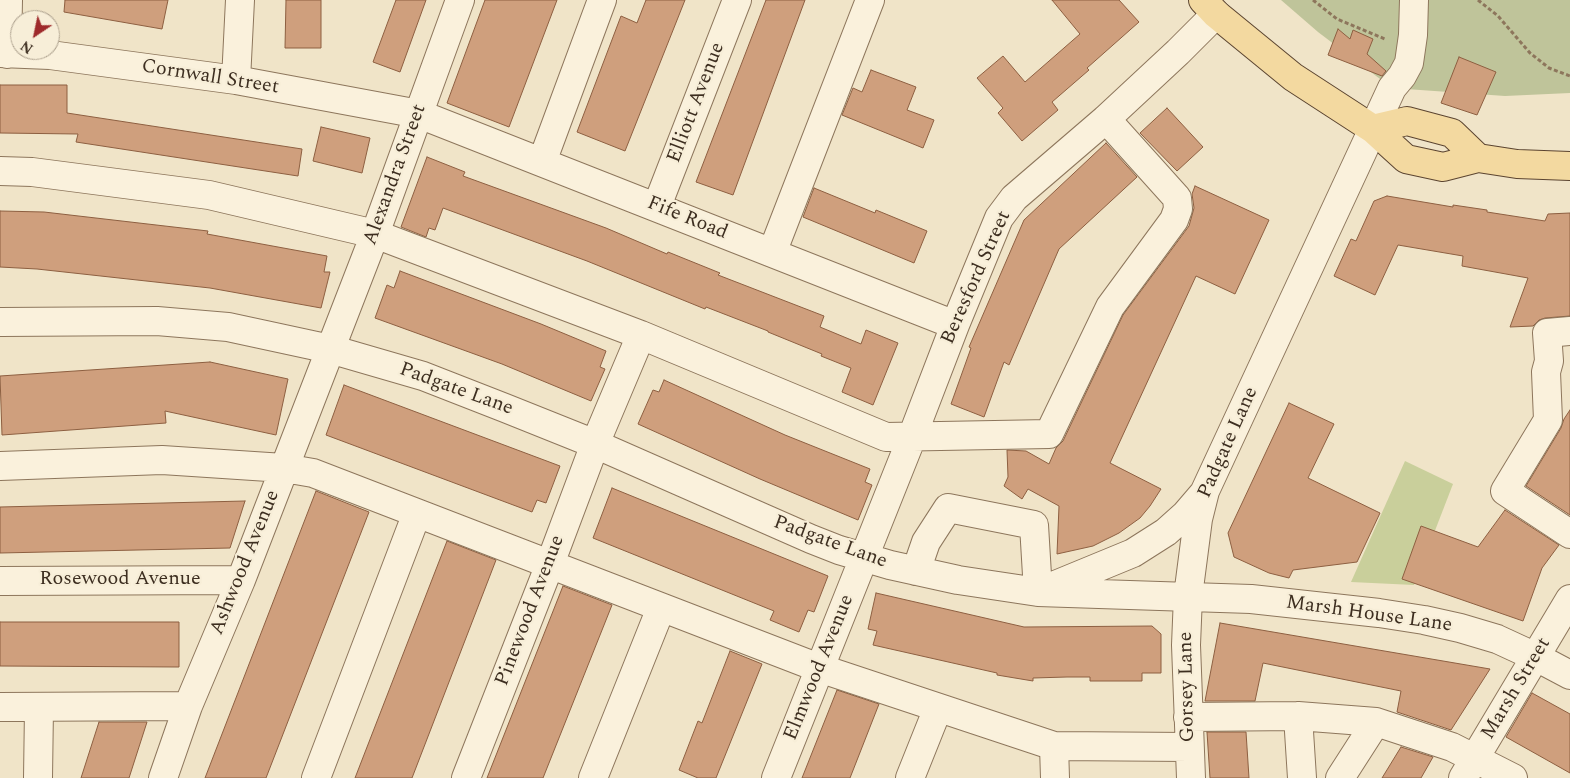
<!DOCTYPE html>
<style>
body{margin:0}
#map{position:relative;width:1570px;height:778px;overflow:hidden;background:#f0e4c8;font-family:Spectral,serif}
canvas{display:block}
.north{position:absolute;left:10px;top:10px;width:50px;height:50px;box-sizing:border-box;background:#f7eed8;border:1px solid #ada18e;border-radius:50%;rotate:214deg;font-size:14px;font-weight:700;line-height:20px;text-align:center;color:#3d2e20}
.north::after{content:'';display:block;margin:auto;width:18px;height:22px;background:#9e2a2b;clip-path:polygon(50% 0,100% 100%,50% 72%,0 100%)}
</style>
<div id="map">
<canvas width="1570" height="778"></canvas>
<div class="north">N</div>
</div>
<script>
const ctx = document.querySelector('canvas').getContext('2d');
ctx.lineJoin = 'round';
function fillPath(path, color) {
  ctx.fillStyle = color;
  ctx.fill(path, 'evenodd');
}
function shape(rows) {
  const path = new Path2D();
  for (const r of rows) {
    path.moveTo(r[0], r[1]);
    for (let i = 2; i < r.length; i += 2) path.lineTo(r[i], r[i + 1]);
  }
  return path;
}
function stroke(path, color, width, dash) {
  ctx.strokeStyle = color;
  ctx.lineWidth = width;
  ctx.lineCap = dash ? 'butt' : 'round';
  ctx.setLineDash(dash || []);
  ctx.stroke(path);
}
function label(font, color, halo, rows, align = 'center') {
  ctx.font = font + ' Spectral,serif';
  ctx.lineWidth = 4.5;
  ctx.setLineDash([]);
  ctx.textBaseline = 'middle';
  ctx.strokeStyle = halo;
  ctx.fillStyle = color;
  for (const [text, x, y, turn = 0] of rows) {
    ctx.save();
    ctx.translate(x, y);
    ctx.rotate((+turn || 0) * Math.PI / 180);
    ctx.textAlign = isNaN(turn) ? turn : align;
    if (halo) ctx.strokeText(text, 0, 0);
    ctx.fillText(text, 0, 0);
    ctx.restore();
  }
}
const green = shape([
 [1405,461,1453,484,1414,585,1351,582]
]);
const cemetery = shape([
 [1281,0,1570,0,1570,93,1505,96,1392,88,1318,32]
]);
const building = shape([
 [65,0,168,0,162,29,64,12,65,0],
 [286,0,321,0,321,48,285,48,286,0],
 [396,0,426,0,400,72,373,62,396,0],
 [485,0,557,0,509,127,447,103,485,0],
 [646,0,685,0,625,151,577,132,621,16,637,23,646,0],
 [766,0,805,0,733,195,696,182,766,0],
 [1052,0,1119,0,1139,22,1087,68,1089,70,1052,102,1058,110,1022,141,998,113,1003,108,977,78,1003,56,1025,82,1080,34,1052,0],
 [1338,29,1350,39,1353,30,1373,39,1367,54,1386,71,1382,76,1328,55,1338,29],
 [1459,57,1496,72,1477,115,1441,103,1459,57],
 [871,70,916,87,907,110,934,120,923,148,842,115,853,88,862,92,871,70],
 [0,85,67,85,67,113,302,149,298,176,76,142,78,134,0,133,0,85],
 [1167,108,1203,147,1177,171,1140,133,1167,108],
 [321,127,370,138,362,173,313,161,321,127],
 [1106,143,1137,177,1059,249,1009,365,1004,362,984,417,951,404,971,348,969,347,1024,220,1106,143],
 [427,157,465,172,463,176,606,228,667,254,668,252,720,273,718,275,824,316,820,327,861,344,866,330,898,343,873,405,842,392,851,368,821,356,822,354,768,332,768,331,706,307,705,309,587,261,443,208,435,230,429,228,426,237,401,227,427,157],
 [1195,186,1269,220,1235,294,1196,276,1110,463,1161,489,1150,506,1140,518,1119,533,1093,546,1057,554,1059,506,1028,489,1022,499,1004,486,1008,477,1007,450,1026,451,1049,464,1056,448,1063,441,1123,315,1189,226,1194,208,1192,194,1195,186],
 [814,188,875,213,876,210,927,231,914,263,803,217,814,188],
 [1387,196,1453,207,1453,205,1487,210,1487,212,1545,221,1548,214,1570,213,1570,316,1545,318,1539,320,1533,326,1510,327,1528,278,1462,266,1463,256,1398,245,1375,295,1334,276,1351,239,1356,241,1374,201,1387,196],
 [0,211,44,212,208,231,207,234,327,256,324,272,330,272,321,308,210,288,37,269,0,267,0,211],
 [400,271,541,324,606,351,600,367,605,369,591,401,502,364,375,318,387,285,394,288,400,271],
 [210,362,288,379,276,435,165,411,166,423,2,435,0,376,210,362],
 [664,380,785,435,870,469,865,482,872,485,858,520,760,479,638,424,653,390,659,392,664,380],
 [344,385,560,466,546,503,537,500,532,512,326,435,344,385],
 [1289,403,1334,424,1308,478,1380,513,1357,562,1293,570,1289,578,1269,573,1234,557,1228,533,1289,403],
 [1570,410,1570,515,1526,486,1561,428,1564,419,1570,410],
 [612,488,828,576,814,612,808,610,799,632,770,620,774,611,593,538,612,488],
 [316,491,369,512,266,778,205,778,316,491],
 [245,501,230,548,0,553,0,507,245,501],
 [1505,510,1559,545,1542,568,1523,621,1402,579,1421,526,1478,547,1505,510],
 [447,541,496,560,412,778,355,778,447,541],
 [563,586,612,605,543,778,487,778,563,586],
 [876,593,1024,627,1152,626,1161,634,1161,673,1142,673,1142,681,1090,681,1090,677,1067,677,1033,678,1033,681,997,675,997,673,873,645,877,631,868,629,876,593],
 [0,622,179,622,179,667,0,666,0,622],
 [1220,623,1490,669,1451,730,1397,712,1401,691,1263,663,1255,701,1205,701,1220,623],
 [730,651,762,664,716,778,698,778,679,770,698,721,702,723,730,651],
 [837,690,879,704,850,778,802,778,837,690],
 [1532,693,1570,714,1570,773,1506,737,1532,693],
 [99,722,147,722,129,778,81,778,99,722],
 [1207,732,1246,732,1249,778,1210,778,1207,732],
 [1401,747,1433,757,1421,778,1382,778,1401,747]
]);
const path = shape([
 [1313,0,1337,19,1385,39],
 [1478,0,1498,16,1530,53,1549,68,1570,76]
]);
const minor = shape([
 [0,53,50,55,236,80,419,114,955,325],
 [7,54,8,0],
 [236,80,240,0],
 [542,162,602,0],
 [0,171,32,172,209,195,375,234,641,335,886,437,1049,434,1110,307,1174,220,1178,209,1177,198,1106,119],
 [657,206,737,0],
 [772,253,870,0],
 [0,322,157,321,228,327,330,349,423,376,505,408,595,444,811,539,839,550,890,565,958,580,1038,592,1251,599,1379,613,1424,620,1460,628,1497,639,1536,657,1570,675],
 [1570,331,1547,333,1549,361,1546,372,1548,420,1505,491,1570,534],
 [0,466,162,460,284,468,313,473,819,668,1054,746,1189,747],
 [916,571,926,542,948,508,1034,525,1038,592],
 [0,581,241,580],
 [1048,588,1133,553,1166,532,1185,515,1203,494],
 [0,707,188,706],
 [1298,716,1302,778],
 [1188,717,1298,716,1376,722,1452,747,1513,778],
 [1054,746,1055,778],
 [38,778,39,708],
 [163,778,188,706,241,580,375,234,460,0],
 [316,778,417,513],
 [466,778,550,564,595,444,641,335],
 [593,778,661,608],
 [776,778,912,437,955,325,999,218,1014,198,1106,119,1178,52,1216,14],
 [910,778,938,708],
 [1191,778,1186,645,1188,596,1198,519,1205,491,1392,88,1402,76,1409,63,1413,35,1414,0],
 [1340,778,1376,722],
 [1463,778,1570,599]
]);
const major = shape([
 [1203,0,1216,14,1293,77,1373,129,1406,159,1443,167,1478,158,1517,164,1570,166],
 [1373,129,1407,121,1452,133,1478,158]
]);
const streetNames = [
 ["Cornwall Street",210,78,9],
 ["Elliott Avenue",697,103,-69],
 ["Alexandra Street",396,175,-70],
 ["Fife Road",687,219,22],
 ["Beresford Street",977,278,-66],
 ["Padgate Lane",456,390,20],
 ["Padgate Lane",1229,443,-66],
 ["Padgate Lane",830,543,20],
 ["Ashwood Avenue",246,563,-68],
 ["Rosewood Avenue",120,580],
 ["Pinewood Avenue",531,611,-69],
 ["Marsh House Lane",1369,615,8],
 ["Elmwood Avenue",820,668,-68],
 ["Gorsey Lane",1188,687,-91],
 ["Marsh Street",1517,689,-59]
];
fillPath(green, '#c9cf9b');
fillPath(cemetery, '#bfc49a');
fillPath(building, '#cf9f7d');
stroke(building, '#8d5f41', 1);
stroke(minor, '#8d765c', 30);
stroke(major, '#5b4430', 30);
stroke(path, '#8d765c', 3, [4, 2.5]);
stroke(minor, '#faf1dc', 28);
stroke(major, '#f3d9a0', 28);
label('20px', '#3d2e20', '#f7eed8', streetNames);
</script>
